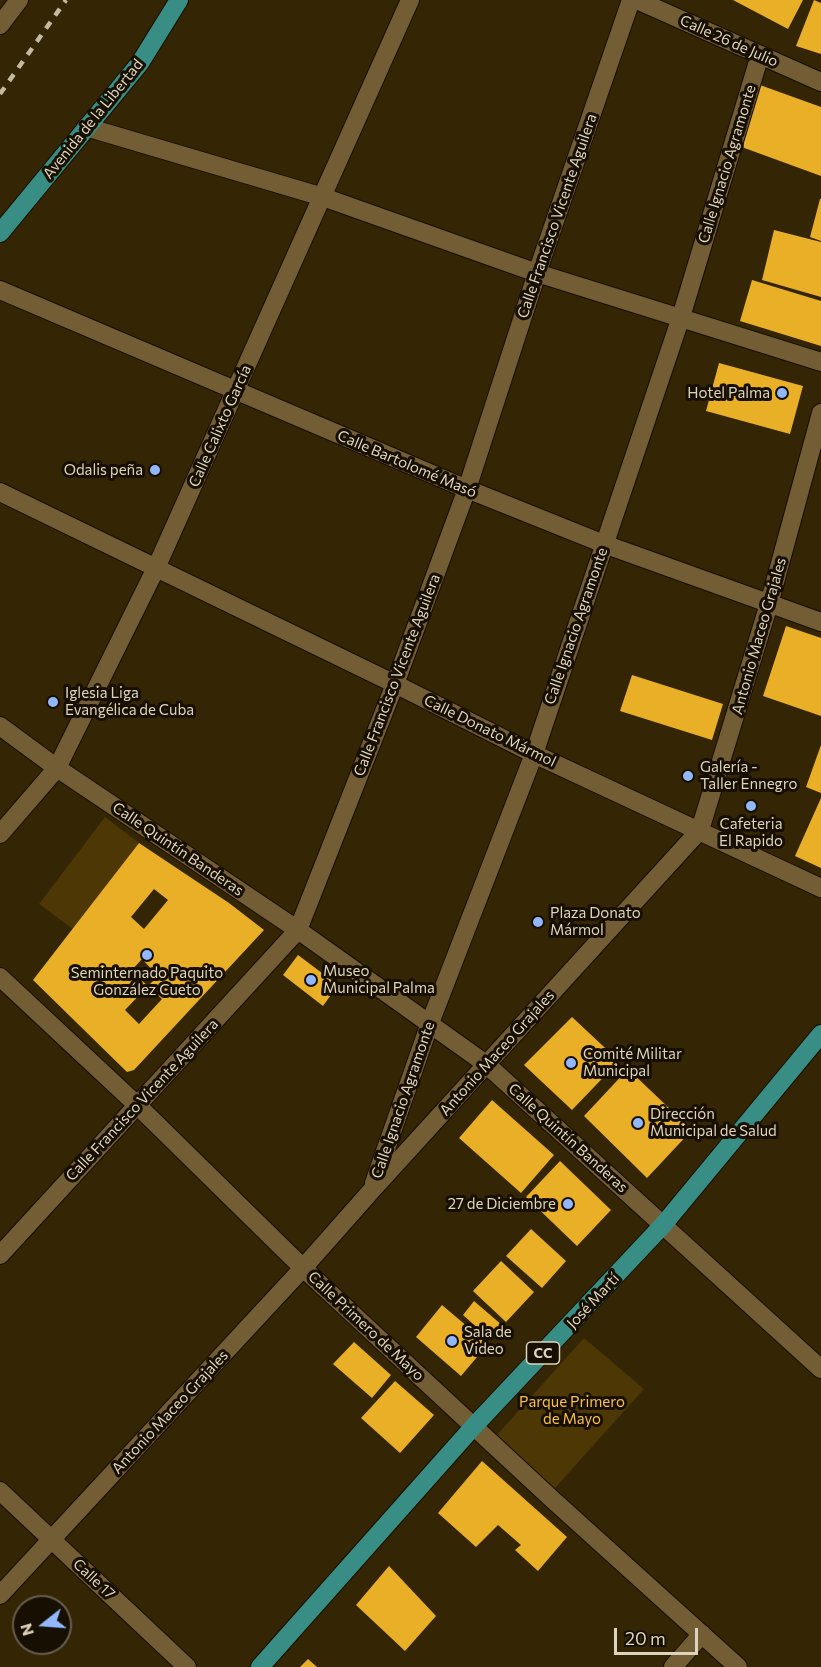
<!DOCTYPE html>
<meta charset="utf-8">
<style>
body{margin:0}
#map{position:relative;width:821px;height:1667px;overflow:hidden;background:#342505;font-family:Commissioner,sans-serif}
canvas{display:block}
.north{position:absolute;left:12px;top:1595px;width:60px;height:60px;box-sizing:border-box;background:#170f02;border:2px solid #675d4d;border-radius:50%;rotate:253deg;font-size:16px;font-weight:700;line-height:24px;text-align:center;color:#ded3bd}
.north::after{content:'';display:block;margin:auto;width:21px;height:27px;background:#92b7fd;clip-path:polygon(50% 0,100% 100%,50% 72%,0 100%)}
.scale{position:absolute;left:614px;top:1628px;width:84px;height:27px;box-sizing:border-box;border:3px solid #ded3bd;border-top:0;padding-left:8px;font-size:18px;line-height:21px;white-space:nowrap;color:#ded3bd;-webkit-text-stroke:4px #170f02;paint-order:stroke}
</style>
<div id="map">
<canvas width="821" height="1667"></canvas>
<div class="north">N</div>
<div class="scale">20 m</div>
</div>
<script>
const ctx = document.querySelector('canvas').getContext('2d');
ctx.lineJoin = 'round';
function fillPath(path, color) {
  ctx.fillStyle = color;
  ctx.fill(path, 'evenodd');
}
function shape(rows) {
  const path = new Path2D();
  for (const r of rows) {
    path.moveTo(r[0], r[1]);
    for (let i = 2; i < r.length; i += 2) path.lineTo(r[i], r[i + 1]);
  }
  return path;
}
function stroke(path, color, width, dash) {
  ctx.strokeStyle = color;
  ctx.lineWidth = width;
  ctx.lineCap = dash ? 'butt' : 'round';
  ctx.setLineDash(dash || []);
  ctx.stroke(path);
}
function label(font, color, halo, rows, align = 'center') {
  ctx.font = font + ' Commissioner,sans-serif';
  ctx.lineWidth = 6;
  ctx.setLineDash([]);
  ctx.textBaseline = 'middle';
  ctx.strokeStyle = halo;
  ctx.fillStyle = color;
  for (const [text, x, y, turn = 0] of rows) {
    ctx.save();
    ctx.translate(x, y);
    ctx.rotate((+turn || 0) * Math.PI / 180);
    ctx.textAlign = isNaN(turn) ? turn : align;
    if (halo) ctx.strokeText(text, 0, 0);
    ctx.fillText(text, 0, 0);
    ctx.restore();
  }
}
const green = shape([
 [105,817,139,843,73,929,39,904],
 [584,1338,644,1389,555,1488,496,1436]
]);
const building = shape([
 [733,0,803,0,788,29],
 [814,0,821,3,821,54,796,46],
 [760,85,821,107,821,176,739,146],
 [820,199,821,199,821,241,810,237],
 [774,230,821,242,821,297,762,280],
 [752,280,821,301,821,346,740,321],
 [719,363,803,386,790,434,706,411],
 [786,626,821,638,821,716,763,696],
 [632,675,723,704,712,740,620,711],
 [821,745,821,793,806,787],
 [821,798,821,868,795,856],
 [139,843,229,903,264,930,134,1070,127,1072,33,980],
 [154,889,168,900,144,929,131,917],
 [142,959,158,976,148,986,162,999,139,1024,125,1010,148,986,131,971],
 [298,955,338,985,323,1006,283,975],
 [572,1017,619,1061,572,1110,524,1065],
 [628,1069,692,1130,647,1178,584,1116],
 [492,1100,554,1155,521,1193,459,1138],
 [560,1161,611,1210,577,1246,526,1197],
 [531,1229,566,1261,542,1288,506,1256],
 [501,1261,534,1292,506,1322,473,1291],
 [474,1301,503,1326,491,1340,463,1315],
 [442,1305,488,1344,461,1376,416,1337],
 [354,1342,391,1375,372,1398,333,1364],
 [395,1381,434,1415,400,1453,361,1418],
 [482,1461,567,1537,538,1571,515,1550,521,1545,498,1525,476,1547,438,1513],
 [389,1566,436,1616,405,1651,356,1605],
 [308,1659,317,1667,300,1667]
]);
const minor = shape([
 [637,0,821,82],
 [0,25,19,0],
 [86,127,323,197,537,273,821,362],
 [0,290,467,489,604,544,821,622],
 [0,492,395,684,534,754,821,888],
 [0,726,57,768,298,930,486,1064,821,1369],
 [0,834,57,768,156,568,410,0],
 [0,977,137,1105,303,1268,553,1500,738,1667],
 [374,1183,430,1023,534,754,681,317,760,55],
 [0,1255,298,930,395,684,467,489,537,273,631,0],
 [0,1491,187,1667],
 [0,1595,303,1268,372,1190,700,830,769,604,821,413],
 [673,1667,702,1634]
]);
const major = shape([
 [0,233,140,63,179,0],
 [260,1667,474,1426,663,1225,821,1034]
]);
const rail = shape([
 [0,94,66,0]
]);
const markers = [
 [782,393,6,"#92b7fd"],
 [155,470,6,"#92b7fd"],
 [53,702,6,"#92b7fd"],
 [688,776,6,"#92b7fd"],
 [751,806,6,"#92b7fd"],
 [538,922,6,"#92b7fd"],
 [147,955,6,"#92b7fd"],
 [311,980,6,"#92b7fd"],
 [571,1063,6,"#92b7fd"],
 [638,1123,6,"#92b7fd"],
 [568,1204,6,"#92b7fd"],
 [452,1341,6,"#92b7fd"]
];
const shields = [
 [543,1353,33]
];
const shieldNames = [
 ["CC",543,1353]
];
const streetNames = [
 ["Calle 26 de Julio",729,41,24],
 ["Avenida de la Libertad",93,119,-51],
 ["Calle Ignacio Agramonte",727,164,-73],
 ["Calle Francisco Vicente Aguilera",557,216,-71],
 ["Calle Calixto García",220,426,-66],
 ["Calle Bartolomé Masó",407,464,23],
 ["Calle Ignacio Agramonte",576,626,-71],
 ["Antonio Maceo Grajales",759,636,-74],
 ["Calle Francisco Vicente Aguilera",397,675,-69],
 ["Calle Donato Mármol",490,731,26],
 ["Calle Quintín Banderas",178,849,34],
 ["Antonio Maceo Grajales",497,1053,-48],
 ["Calle Francisco Vicente Aguilera",142,1100,-47],
 ["Calle Ignacio Agramonte",403,1100,-71],
 ["Calle Quintín Banderas",568,1138,42],
 ["José Martí",593,1301,-47],
 ["Calle Primero de Mayo",366,1326,43],
 ["Antonio Maceo Grajales",170,1412,-47],
 ["Calle 17",94,1579,43]
];
const poiNames = [
 ["Hotel Palma",770,393,"right"],
 ["Odalis peña",143,470,"right"],
 ["Iglesia Liga",65,693],
 ["Evangélica de Cuba",65,710],
 ["Galería -",700,767],
 ["Taller Ennegro",700,784],
 ["Cafeteria",751,824,"center"],
 ["El Rapido",751,841,"center"],
 ["Plaza Donato",550,913],
 ["Mármol",550,930],
 ["Museo",323,971],
 ["Municipal Palma",323,988],
 ["Seminternado Paquito",147,973,"center"],
 ["González Cueto",147,990,"center"],
 ["Comité Militar",583,1054],
 ["Municipal",583,1071],
 ["Dirección",650,1114],
 ["Municipal de Salud",650,1131],
 ["27 de Diciembre",556,1204,"right"],
 ["Sala de",464,1332],
 ["Video",464,1349]
];
const parkNames = [
 ["Parque Primero",572,1402],
 ["de Mayo",572,1419]
];
fillPath(green, '#4d3705');
fillPath(building, '#e9af27');
stroke(minor, '#180e00', 20);
stroke(major, '#180e00', 20);
stroke(minor, '#725d35', 18);
stroke(major, '#388e84', 18);
stroke(rail, '#c4b9a1', 4.5, [8, 8]);
for (const [x, y, r, color] of markers) {
  const dot = new Path2D();
  dot.arc(x, y, r, 0, 2 * Math.PI);
  ctx.fillStyle = color;
  ctx.fill(dot);
  stroke(dot, '#170f02', 2);
}
for (const [x, y, w] of shields) {
  const box = new Path2D();
  box.roundRect(x - w / 2, y - 11, w, 22, 4.5);
  ctx.fillStyle = '#170f02';
  ctx.fill(box);
  stroke(box, '#ded3bd', 1.5);
}
label('bold 14px', '#ded3bd', null, shieldNames);
label('15px', '#ded3bd', '#170f02', streetNames);
label('15px', '#ded3bd', '#170f02', poiNames, 'left');
label('15px', '#f8c049', '#170f02', parkNames);
</script>
